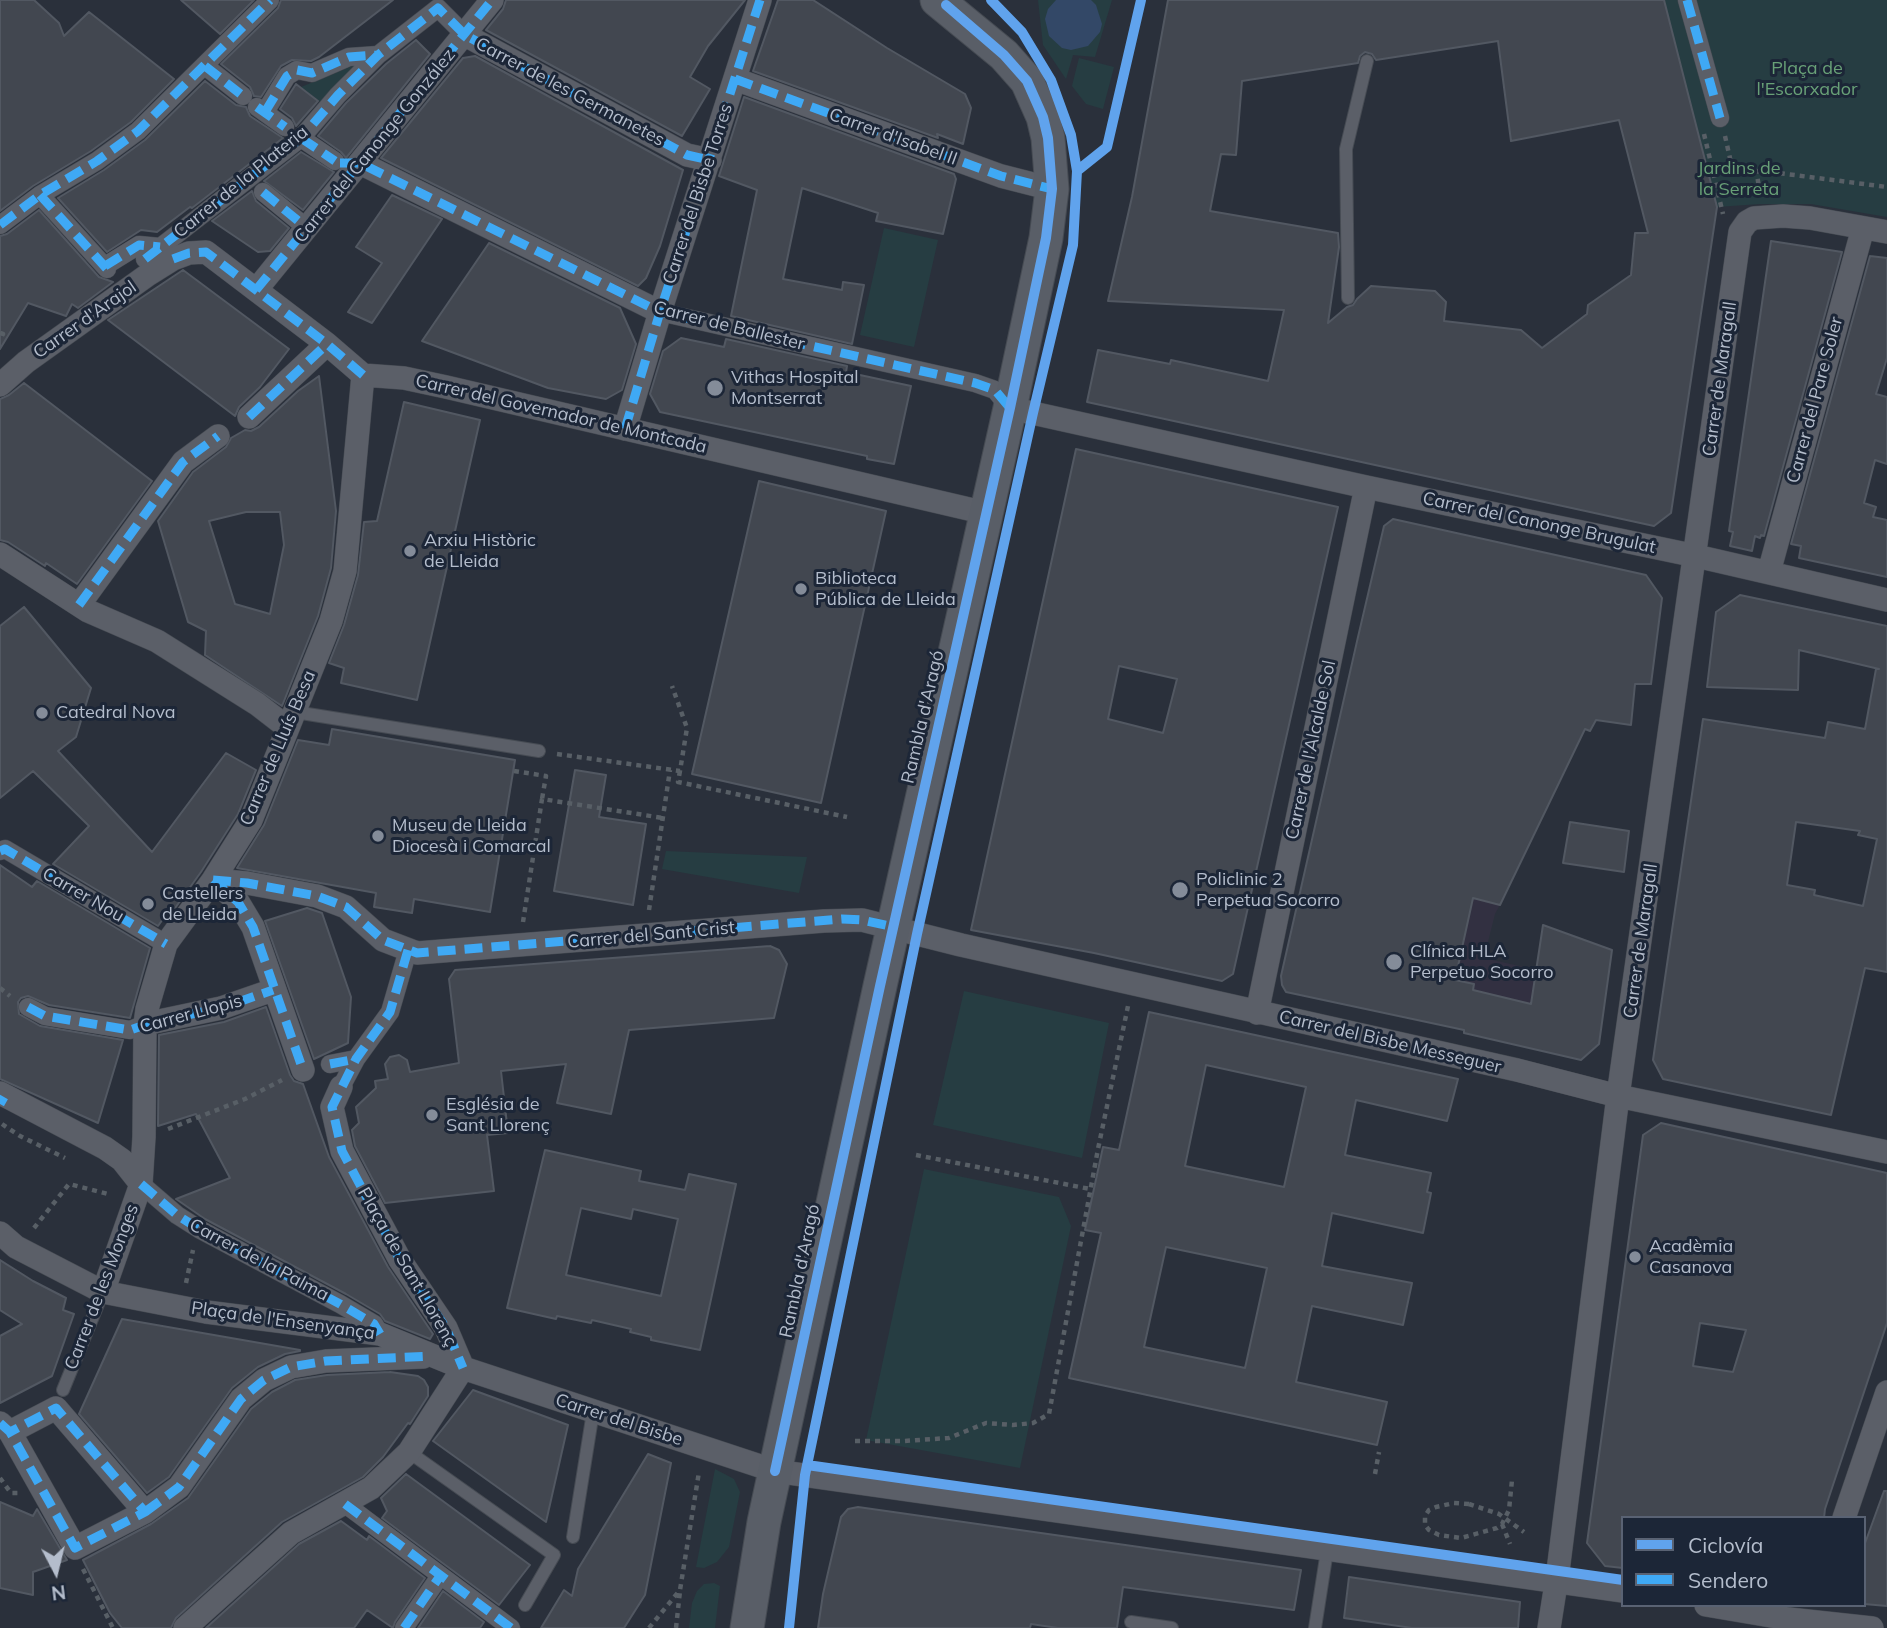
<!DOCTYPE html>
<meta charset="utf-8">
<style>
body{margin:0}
#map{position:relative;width:1887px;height:1628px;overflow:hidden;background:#2a303b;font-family:Mulish,sans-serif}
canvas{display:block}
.legend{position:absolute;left:1621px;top:1516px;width:245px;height:91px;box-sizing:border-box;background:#1c2637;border:2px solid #596273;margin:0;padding:9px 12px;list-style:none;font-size:21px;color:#b4bdcc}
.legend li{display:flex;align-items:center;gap:14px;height:35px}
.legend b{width:35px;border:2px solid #596273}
.north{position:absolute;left:21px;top:1537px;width:70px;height:70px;-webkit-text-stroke:5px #1c2637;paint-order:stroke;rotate:173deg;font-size:19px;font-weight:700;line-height:28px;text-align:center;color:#b4bdcc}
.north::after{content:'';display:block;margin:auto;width:24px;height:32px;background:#b4bdcc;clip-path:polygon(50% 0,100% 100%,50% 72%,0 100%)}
</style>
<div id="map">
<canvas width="1887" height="1628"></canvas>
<ul class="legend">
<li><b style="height:9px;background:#60a3ed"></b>Ciclovía</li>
<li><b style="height:9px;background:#3fa9f5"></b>Sendero</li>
</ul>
<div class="north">N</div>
</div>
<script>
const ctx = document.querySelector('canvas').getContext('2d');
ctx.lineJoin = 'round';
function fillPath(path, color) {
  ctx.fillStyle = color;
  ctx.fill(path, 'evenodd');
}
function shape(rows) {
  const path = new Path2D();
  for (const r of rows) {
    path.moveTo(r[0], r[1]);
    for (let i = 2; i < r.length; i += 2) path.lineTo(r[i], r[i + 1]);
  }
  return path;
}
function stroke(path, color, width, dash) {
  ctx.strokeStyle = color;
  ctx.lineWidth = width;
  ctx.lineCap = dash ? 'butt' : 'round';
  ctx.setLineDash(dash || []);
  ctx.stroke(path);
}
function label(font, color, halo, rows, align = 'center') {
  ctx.font = font + ' Mulish,sans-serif';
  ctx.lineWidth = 6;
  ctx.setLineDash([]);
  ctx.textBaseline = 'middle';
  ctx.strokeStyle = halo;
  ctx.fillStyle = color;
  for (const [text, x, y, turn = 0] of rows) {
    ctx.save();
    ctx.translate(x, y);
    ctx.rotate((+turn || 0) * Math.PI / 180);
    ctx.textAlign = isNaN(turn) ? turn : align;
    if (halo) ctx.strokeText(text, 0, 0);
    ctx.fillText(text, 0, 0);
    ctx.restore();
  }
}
const medical = shape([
 [1477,877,1509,888,1495,914,1484,958,1537,970,1531,1003,1552,1008,1542,1051,1464,1033,1464,1030,1286,991,1281,976,1299,898]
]);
const green = shape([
 [1038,0,1112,0,1095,57,1073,55,1066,79,1043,45],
 [1664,0,1887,0,1887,217,1811,204,1760,204,1717,207],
 [1079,58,1114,67,1103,109,1086,104,1072,86],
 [367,60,323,104,301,87],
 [884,228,938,240,914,347,860,335],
 [666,851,807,857,799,893,662,869],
 [964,991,1109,1023,1082,1158,933,1125],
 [924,1169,1059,1197,1071,1226,1020,1468,866,1440],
 [715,1469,734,1479,740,1492,729,1547,717,1562,704,1568,696,1567],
 [714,1583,720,1586,715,1628,689,1628,692,1603,697,1591,704,1584]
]);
const water = shape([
 [1056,0,1091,0,1096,5,1102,24,1100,32,1088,46,1071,50,1062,48,1049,36,1045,19,1048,9]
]);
const building = shape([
 [0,0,34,0,59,23,64,36,89,12,174,79,131,122,91,151,33,186,0,211,0,0],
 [181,0,254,0,220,34,181,0],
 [281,0,393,0,319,57,311,61,292,60,281,66,261,97,254,96,250,87,221,64,278,8,281,0],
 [506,0,745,0,708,46,690,77,710,89,682,136,486,30,503,9,506,0],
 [778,0,813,0,887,48,965,94,971,108,963,144,937,134,938,138,753,71,778,0],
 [1168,0,1664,0,1717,207,1671,513,1654,526,1087,402,1098,350,1170,364,1171,360,1268,381,1284,310,1108,301,1132,197,1168,0],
 [1498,41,1511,141,1619,120,1648,233,1635,233,1631,275,1588,305,1587,314,1542,348,1521,330,1444,321,1446,302,1435,291,1371,286,1357,299,1353,305,1347,307,1328,323,1339,247,1338,233,1210,211,1221,154,1236,155,1242,81,1358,63,1360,56,1365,52,1372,54,1376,60,1498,41],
 [416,40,430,54,346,158,341,152,318,136,346,103,386,64,416,40],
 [475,56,683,170,660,246,646,278,638,286,381,158,463,58,475,56],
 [205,81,236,105,246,107,250,116,283,138,192,208,190,207,157,232,141,230,107,252,58,198,104,170,145,140,205,81],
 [296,84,318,101,296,126,292,118,280,109,296,84],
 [744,97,954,174,956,179,943,234,876,221,878,213,802,188,783,279,842,290,843,282,864,285,852,344,731,316,757,190,719,176,744,97],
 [301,152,334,172,303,210,264,181,301,152],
 [252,191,256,201,289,228,270,251,258,252,212,221,252,191],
 [392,195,442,219,372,323,348,312,382,263,356,247,392,195],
 [39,210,99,277,113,282,78,308,72,304,66,316,28,303,0,349,0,236,7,234,39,210],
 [1771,241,1842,252,1764,536,1761,535,1760,538,1755,536,1752,551,1730,546,1733,532,1729,531,1771,241],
 [489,243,620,308,636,344,622,390,606,399,548,388,422,341,489,243],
 [1870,256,1887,258,1887,358,1876,394,1887,397,1887,464,1875,460,1864,503,1876,507,1873,517,1887,520,1887,577,1799,558,1801,546,1791,544,1870,256],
 [183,270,289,349,260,387,239,407,235,416,108,320,183,270],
 [681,338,724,347,726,339,847,366,846,372,911,386,894,464,867,459,867,456,660,412,650,394,663,351,681,338],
 [319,376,336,511,331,568,318,616,282,706,205,655,206,631,188,622,158,521,193,472,226,447,231,438,245,430,251,431,259,427,298,391,319,376],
 [246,512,280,512,284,545,270,614,235,604,209,521,246,512],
 [24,383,152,481,77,584,46,563,45,566,8,542,0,540,0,399,9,395,24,383],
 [404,402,480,420,417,700,341,683,344,668,329,663,344,625,358,575,364,522,377,521,404,402],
 [1076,449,1338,507,1233,974,1222,981,1094,953,971,930,1076,449],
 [1119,666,1177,679,1163,733,1108,719,1119,666],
 [759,481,886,511,821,803,692,774,759,481],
 [1393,519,1646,575,1662,598,1651,684,1635,684,1631,725,1596,720,1590,731,1585,729,1500,905,1473,898,1455,980,1474,984,1473,990,1531,1004,1543,925,1612,950,1599,1044,1581,1060,1464,1033,1464,1030,1286,992,1282,985,1281,976,1358,637,1384,526,1393,519],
 [1740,595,1887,626,1887,972,1865,968,1831,1115,1663,1079,1653,1060,1703,719,1825,738,1828,722,1865,729,1876,669,1879,669,1799,650,1798,690,1707,687,1716,612,1740,595],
 [1796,822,1860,831,1858,835,1877,839,1863,906,1814,895,1815,890,1787,885,1796,822],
 [24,607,91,688,76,737,58,751,152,852,226,753,256,770,238,814,201,872,173,911,170,909,158,926,53,864,89,826,33,771,0,798,0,626,24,607],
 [332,729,515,760,490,912,414,899,412,913,374,907,376,893,237,868,264,825,298,740,329,745,332,729],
 [575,770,606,775,599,817,646,824,633,905,554,891,575,770],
 [1570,822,1629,831,1624,872,1563,863,1570,822],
 [0,865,32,887,37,881,150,948,130,1018,49,1005,28,996,21,998,18,1002,19,1014,40,1026,123,1040,98,1123,0,1079,0,865],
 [307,908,322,913,351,997,348,1043,314,1059,265,921,307,908],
 [770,946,779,950,787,964,774,1018,629,1030,611,1114,557,1103,566,1064,501,1071,508,1133,487,1135,494,1191,385,1203,355,1146,352,1130,359,1123,356,1107,376,1088,375,1081,388,1079,385,1064,390,1057,399,1055,407,1060,410,1072,459,1063,449,979,455,970,770,946],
 [266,1007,290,1075,294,1081,303,1084,329,1157,388,1267,433,1334,430,1339,385,1321,380,1314,346,1294,205,1219,176,1199,230,1178,196,1114,158,1126,159,1035,224,1022,266,1007],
 [1149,1012,1458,1079,1447,1121,1356,1100,1345,1155,1431,1173,1427,1192,1431,1193,1423,1233,1332,1213,1322,1266,1412,1283,1403,1325,1312,1306,1296,1382,1387,1402,1377,1445,1069,1378,1101,1233,1085,1230,1103,1147,1119,1150,1149,1012],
 [1206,1065,1306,1087,1284,1187,1185,1166,1206,1065],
 [1166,1247,1267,1268,1245,1368,1144,1347,1166,1247],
 [1661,1123,1887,1173,1887,1323,1825,1509,1824,1518,1623,1518,1623,1568,1605,1566,1587,1543,1643,1135,1661,1123],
 [1700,1323,1746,1330,1733,1372,1693,1366,1700,1323],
 [545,1150,641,1171,639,1181,685,1190,689,1174,736,1184,700,1350,651,1340,651,1337,630,1332,631,1329,592,1320,591,1323,557,1316,556,1319,507,1308,545,1150],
 [581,1208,631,1219,633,1209,678,1219,661,1296,566,1275,581,1208],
 [0,1260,33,1281,66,1298,63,1310,74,1314,52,1376,0,1403,0,1336,22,1324,0,1310,0,1260],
 [122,1319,300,1350,300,1351,285,1354,258,1367,232,1388,169,1477,147,1493,79,1414,122,1319],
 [390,1372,418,1376,424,1380,428,1387,428,1396,410,1424,408,1423,383,1457,363,1477,282,1522,176,1618,171,1628,122,1628,110,1613,83,1560,151,1524,188,1498,251,1409,272,1392,295,1380,327,1375,390,1372],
 [473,1390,568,1425,546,1522,433,1441,473,1390],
 [648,1454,671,1463,645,1595,624,1628,541,1628,564,1590,572,1596,578,1569,648,1454],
 [406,1474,530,1565,499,1605,382,1518,387,1511,381,1498,406,1474],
 [1884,1491,1887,1491,1887,1606,1864,1604,1864,1546,1884,1491],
 [0,1502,33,1516,37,1509,67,1560,33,1572,33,1595,0,1588,0,1502],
 [858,1507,1301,1570,1294,1610,1123,1587,1117,1628,1058,1628,1031,1624,1030,1628,818,1628,823,1594,841,1517,848,1509,858,1507],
 [341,1521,367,1540,369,1536,425,1578,395,1622,393,1628,367,1610,354,1628,206,1628,299,1544,341,1521],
 [1349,1577,1520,1602,1518,1628,1412,1628,1344,1618,1349,1577],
 [443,1591,484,1622,480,1628,418,1628,443,1591]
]);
const path = shape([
 [1704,134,1723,214],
 [1725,136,1732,167,1887,187],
 [1756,169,1760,193],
 [0,333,3,334,0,339],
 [557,754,680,771,687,728,672,686],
 [514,771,546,776,542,799],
 [680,771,678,782,847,817],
 [649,910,670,770],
 [523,922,542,799,663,818],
 [0,988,10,996],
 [2,1124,20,1136,65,1158],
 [168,1129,245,1099,282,1080],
 [916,1155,1090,1189],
 [34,1228,69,1184,108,1194],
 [186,1283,193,1250],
 [855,1441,904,1441,949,1438,986,1423,1013,1425,1033,1423,1049,1414,1098,1149,1128,1006],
 [1375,1474,1379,1452],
 [0,1478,11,1493,18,1493],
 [1469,1504,1454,1503,1436,1507,1429,1510,1425,1516,1425,1525,1429,1530,1439,1535,1461,1538,1497,1528,1502,1524,1509,1510,1512,1480],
 [1502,1524,1510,1544],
 [83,1569,113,1628],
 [649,1628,680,1590,699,1472],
 [676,1628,680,1591]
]);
const service = shape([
 [1348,298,1346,149,1367,61],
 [295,712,539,751],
 [63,1390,103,1292],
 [409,1452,554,1555,525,1605],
 [573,1537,593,1412],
 [1131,1622,1172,1628],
 [1315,1628,1327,1551]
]);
const pedestrian = shape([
 [1687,0,1720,118],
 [205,66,243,96],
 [257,107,285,127],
 [265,112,287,76,297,70,312,73,349,57,378,55],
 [301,138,335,161],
 [263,192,308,229],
 [40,195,107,269],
 [0,225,40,195,97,161,138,131,270,0],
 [145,259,301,138,338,95,378,55,438,8,465,35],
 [105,266,139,245,160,247],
 [660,312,975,383,995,390,1010,408],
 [0,851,5,849,166,944],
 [28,1007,45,1016,130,1030,145,1024],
 [330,1064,356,1059],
 [341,1087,356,1059,390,1012,408,950],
 [141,1184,177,1215,199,1229,340,1304,374,1324,380,1334],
 [345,1504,511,1628],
 [404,1628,440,1576]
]);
const minor = shape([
 [465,35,687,155,710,160],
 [735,79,1001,176,1052,189],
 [360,163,660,312],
 [256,290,492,0],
 [0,385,26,362,149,274,173,259,189,253,206,252,327,344,363,375,404,378,446,387,986,513],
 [1010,408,1366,487,1696,556,1887,600],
 [249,417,327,344],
 [625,429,660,312,760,0],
 [0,554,88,611,157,641,257,704,288,728],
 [1769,572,1863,228],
 [79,605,183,462,218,436],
 [213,880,247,883,317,896,346,907,383,940,417,953,824,921,862,920,961,945,1517,1070,1618,1096,1887,1152],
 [213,880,238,902,253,927,303,1070],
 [1257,1013,1366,487],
 [145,1024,221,1008,273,990],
 [341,1087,332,1107,342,1151,400,1260,446,1328,463,1368],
 [0,1093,105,1148,122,1160,141,1184],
 [0,1233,16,1247,103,1292,206,1312,380,1334,463,1368,775,1471,1623,1591],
 [103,1292,141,1184,144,1137,145,1024,147,1009,166,944,213,880,251,820,331,621,345,571,363,375],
 [0,1423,10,1432,75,1548,145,1512,56,1408,10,1432],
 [145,1512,179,1487,241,1399,264,1380,291,1367,326,1361,423,1357],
 [1844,1518,1887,1392],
 [1706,1605,1789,1619,1872,1628],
 [185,1628,291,1533,371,1488,409,1452,463,1368],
 [1549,1628,1558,1571,1618,1096,1740,232,1747,222,1754,218,1783,216,1810,218,1887,232]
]);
const secondary = shape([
 [747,1628,764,1522,880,986,1010,408,1046,238,1052,189,1048,138,1043,117,1027,81,1004,55,937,0]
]);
const pathBridge = shape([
 [1469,1504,1499,1514,1524,1532]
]);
const quiet = shape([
 [1687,0,1720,118],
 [205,66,243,96],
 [735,79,1001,176,1052,189],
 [257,107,285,127],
 [265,112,287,76,297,70,312,73,349,57,378,55],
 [301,138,335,161],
 [340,163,360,163,660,312,975,383,995,390,1010,408],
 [263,192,308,229],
 [40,195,107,269],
 [0,225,40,195,97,161,138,131,270,0],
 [145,259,301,138,338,95,378,55,438,8,465,35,687,155,710,160],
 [173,259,189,253,206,252,327,344,363,375],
 [105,266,139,245,160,247],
 [256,290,492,0],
 [249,417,327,344],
 [625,429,660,312,760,0],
 [79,605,183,462,218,436],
 [0,851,5,849,166,944],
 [213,880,247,883,317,896,346,907,383,940,417,953,842,919,862,920,894,927],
 [213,880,238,902,253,927,303,1070],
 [408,950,390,1012,356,1059,332,1107,342,1151,400,1260,446,1328,463,1368],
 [28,1007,45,1016,130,1030,153,1022,221,1008,273,990],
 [330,1064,356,1059],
 [0,1104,4,1097],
 [141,1184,177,1215,199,1229,340,1304,374,1324,380,1334],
 [0,1423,10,1432,75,1548,145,1512,56,1408,10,1432],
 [345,1504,511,1628],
 [145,1512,179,1487,241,1399,264,1380,291,1367,326,1361,431,1356],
 [404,1628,440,1576]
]);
const cycleway = shape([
 [991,0,1022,32,1051,80,1071,135,1077,171],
 [807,1465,1623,1580],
 [775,1471,880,986,1010,408,1046,238,1052,189,1048,138,1043,117,1027,81,1004,55,946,5],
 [789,1628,805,1475,917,934,1033,413,1073,245,1077,171,1107,147,1141,0]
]);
const markers = [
 [715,388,9,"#848c99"],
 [410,551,7,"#848c99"],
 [801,589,7,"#848c99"],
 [42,713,7,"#848c99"],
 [378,836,7,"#848c99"],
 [1180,890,9,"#848c99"],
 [148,904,7,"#848c99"],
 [1394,962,9,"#848c99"],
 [432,1115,7,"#848c99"],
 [1635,1257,7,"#848c99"]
];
const parkNames = [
 ["Plaça de",1807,69],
 ["l'Escorxador",1807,90],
 ["Jardins de",1739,169],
 ["la Serreta",1739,190]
];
const streetNames = [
 ["Carrer de les Germanetes",570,92,28],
 ["Carrer d'Isabel II",893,137,20],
 ["Carrer del Canonge González",375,146,-51],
 ["Carrer de la Plateria",241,182,-39],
 ["Carrer del Bisbe Torres",698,194,-72],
 ["Carrer d'Arajol",85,320,-35],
 ["Carrer de Ballester",729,326,14],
 ["Carrer de Maragall",1720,379,-82],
 ["Carrer del Pare Soler",1815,400,-75],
 ["Carrer del Governador de Montcada",561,414,13],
 ["Carrer del Canonge Brugulat",1539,523,12],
 ["Rambla d'Aragó",923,717,-77],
 ["Carrer de Lluís Besa",278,748,-67],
 ["Carrer de l'Alcalde Sol",1311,750,-78],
 ["Carrer Nou",83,895,30],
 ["Carrer del Sant Crist",651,935,-5],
 ["Carrer de Maragall",1641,941,-82],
 ["Carrer Llopis",191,1014,-15],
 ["Carrer del Bisbe Messeguer",1390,1042,13],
 ["Carrer de la Palma",259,1260,28],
 ["Plaça de Sant Llorenç",407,1267,60],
 ["Rambla d'Aragó",800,1271,-78],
 ["Carrer de les Monges",102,1287,-69],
 ["Plaça de l'Ensenyança",283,1321,8],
 ["Carrer del Bisbe",619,1420,18]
];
const poiNames = [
 ["Vithas Hospital",731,378],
 ["Montserrat",731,399],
 ["Arxiu Històric",424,541],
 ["de Lleida",424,562],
 ["Biblioteca",815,579],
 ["Pública de Lleida",815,600],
 ["Catedral Nova",56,713],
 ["Museu de Lleida",392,826],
 ["Diocesà i Comarcal",392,847],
 ["Policlinic 2",1196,880],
 ["Perpetua Socorro",1196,901],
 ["Castellers",162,894],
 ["de Lleida",162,915],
 ["Clínica HLA",1410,952],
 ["Perpetuo Socorro",1410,973],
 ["Església de",446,1105],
 ["Sant Llorenç",446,1126],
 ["Acadèmia",1649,1247],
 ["Casanova",1649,1268]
];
fillPath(medical, '#323041');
fillPath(green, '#263d42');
fillPath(water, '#334867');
fillPath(building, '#424750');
stroke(building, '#525862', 2);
stroke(service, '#464b53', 14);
stroke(pedestrian, '#464b53', 19);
stroke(minor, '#464b53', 24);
stroke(secondary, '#464b53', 35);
stroke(path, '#585f66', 4.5, [5, 5]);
stroke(service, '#5b5f68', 12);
stroke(pedestrian, '#5b5f68', 18);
stroke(minor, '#5b5f68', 23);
stroke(secondary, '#595e67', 33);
stroke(pathBridge, '#585f66', 4.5, [5, 5]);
stroke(quiet, '#3fa9f5', 9, [18, 9]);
stroke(cycleway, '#60a3ed', 10);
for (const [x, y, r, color] of markers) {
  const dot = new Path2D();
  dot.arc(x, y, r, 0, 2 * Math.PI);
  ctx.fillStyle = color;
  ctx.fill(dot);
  stroke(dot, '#1c2637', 2.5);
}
label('18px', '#68a077', '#1c2637', parkNames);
label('18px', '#b4bdcc', '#1c2637', streetNames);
label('18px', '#b4bdcc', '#1c2637', poiNames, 'left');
</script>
